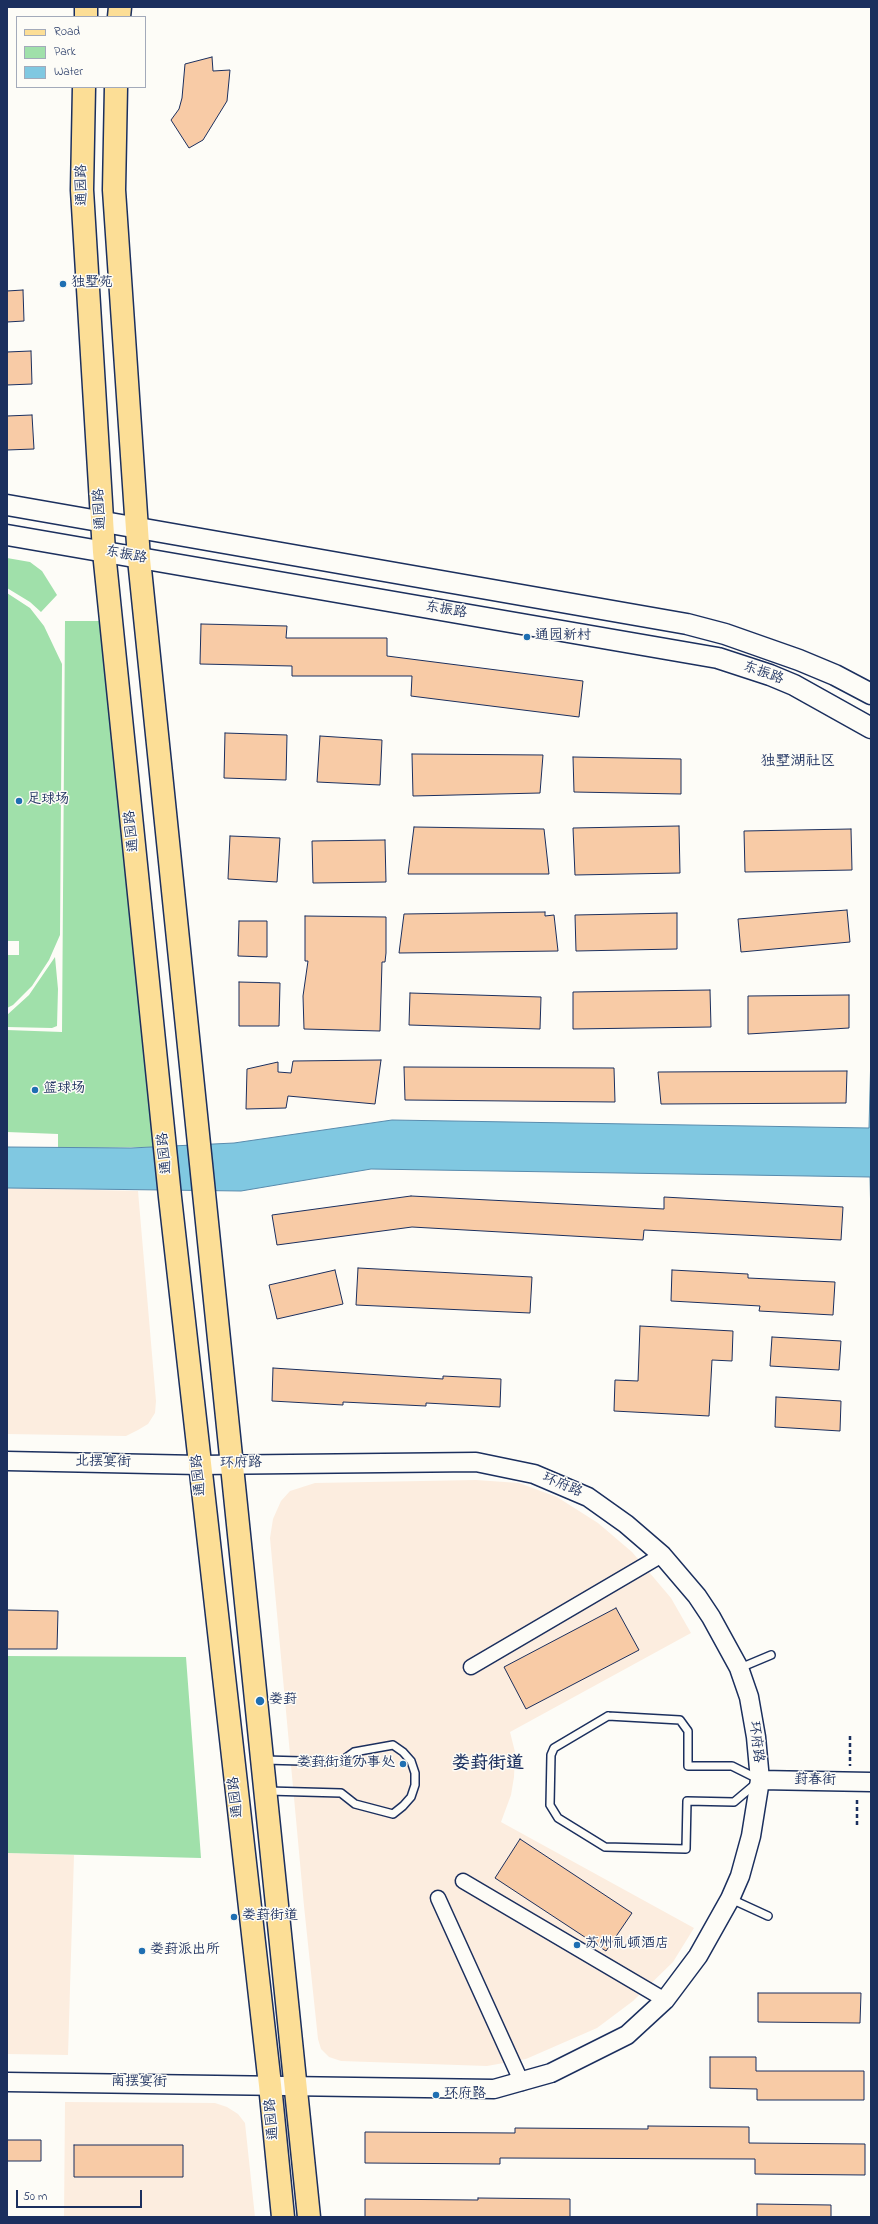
<!DOCTYPE html>
<meta charset="utf-8">
<style>
body{margin:0}
#map{position:relative;width:878px;height:2224px;overflow:hidden;background:#fdfcf7;font-family:"Indie Flower",sans-serif}
canvas{display:block}
.frame{position:absolute;inset:0;border:8px solid #1b2f5e;pointer-events:none}
.legend{position:absolute;left:16px;top:16px;width:130px;height:72px;box-sizing:border-box;background:#fdfcf7;border:1px solid #a3aaba;margin:0;padding:5px 7px;list-style:none;font-size:12px;color:#1b2f5e}
.legend li{display:flex;align-items:center;gap:8px;height:20px}
.legend b{width:20px;border:1px solid #a3aaba}
.scale{position:absolute;left:16px;top:2190px;width:126px;height:18px;box-sizing:border-box;border:2px solid #1b2f5e;border-top:0;padding-left:5px;font-size:12px;line-height:14px;white-space:nowrap;color:#1b2f5e;-webkit-text-stroke:3px #fdfcf7;paint-order:stroke}
</style>
<div id="map">
<canvas width="878" height="2224"></canvas>
<div class="frame"></div>
<ul class="legend">
<li><b style="height:5px;background:#fcde96"></b>Road</li>
<li><b style="height:11px;background:#a0e0aa"></b>Park</li>
<li><b style="height:11px;background:#80c8e1"></b>Water</li>
</ul>
<div class="scale">50 m</div>
</div>
<script>
const ctx = document.querySelector('canvas').getContext('2d');
ctx.lineJoin = 'round';
function fillPath(path, color) {
  ctx.fillStyle = color;
  ctx.fill(path, 'evenodd');
}
function shape(rows) {
  const path = new Path2D();
  for (const r of rows) {
    path.moveTo(r[0], r[1]);
    for (let i = 2; i < r.length; i += 2) path.lineTo(r[i], r[i + 1]);
  }
  return path;
}
function stroke(path, color, width, dash) {
  ctx.strokeStyle = color;
  ctx.lineWidth = width;
  ctx.lineCap = dash ? 'butt' : 'round';
  ctx.setLineDash(dash || []);
  ctx.stroke(path);
}
function label(font, color, halo, rows, align = 'center') {
  ctx.font = font + ' "Indie Flower","LXGW WenKai TC",sans-serif';
  ctx.lineWidth = 3;
  ctx.setLineDash([]);
  ctx.textBaseline = 'middle';
  ctx.strokeStyle = halo;
  ctx.fillStyle = color;
  for (const [text, x, y, turn = 0] of rows) {
    ctx.save();
    ctx.translate(x, y);
    ctx.rotate((+turn || 0) * Math.PI / 180);
    ctx.textAlign = isNaN(turn) ? turn : align;
    if (halo) ctx.strokeText(text, 0, 0);
    ctx.fillText(text, 0, 0);
    ctx.restore();
  }
}
const built = shape([
 [7,1188,138,1191,156,1401,155,1413,148,1424,138,1430,126,1436,7,1434],
 [476,1480,519,1483,557,1497,598,1523,632,1552,671,1598,691,1633,510,1732,515,1752,514,1777,511,1795,501,1822,694,1928,673,1962,633,2001,597,2028,526,2059,487,2066,341,2061,329,2057,321,2049,318,2039,304,1906,270,1538,273,1519,281,1501,290,1491,315,1483],
 [7,1853,74,1855,68,2055,7,2054],
 [65,2102,215,2103,227,2107,238,2114,245,2123,255,2217,64,2217]
]);
const green = shape([
 [7,558,30,562,42,571,57,595,41,612,30,602,7,588],
 [7,593,30,608,44,626,62,664,60,935,49,960,32,986,13,1005,7,1008,7,955,19,955,19,941,7,941],
 [65,621,104,621,157,1147,58,1148,58,1134,7,1132,7,1030,62,1032],
 [55,957,58,989,57,1026,52,1028,7,1027,7,1015,29,995],
 [7,1656,186,1657,201,1858,7,1853]
]);
const water = shape([
 [871,1052,871,1221,870,1177,371,1169,241,1191,7,1188,7,1147,131,1148,234,1143,392,1120,869,1128,871,1052]
]);
const building = shape([
 [212,57,213,71,230,70,227,101,203,140,189,148,171,120,179,109,182,98,185,64,212,57],
 [23,290,24,321,7,322,7,291,23,290],
 [31,351,32,384,7,385,7,352,31,351],
 [32,415,34,449,7,450,7,416,32,415],
 [201,624,287,626,286,638,387,638,387,656,583,681,579,717,411,696,412,676,292,676,292,666,200,664,201,624],
 [225,733,287,735,286,780,224,778,225,733],
 [320,736,382,740,380,785,317,782,320,736],
 [412,754,543,755,540,793,413,796,412,754],
 [573,757,681,759,681,794,574,792,573,757],
 [679,826,680,873,575,875,573,828,679,826],
 [414,827,544,829,549,874,408,874,414,827],
 [851,829,852,870,745,872,744,831,851,829],
 [230,836,280,838,277,882,228,879,230,836],
 [385,840,386,882,313,883,312,841,385,840],
 [847,910,850,942,741,952,738,919,847,910],
 [545,912,545,916,554,915,558,951,399,953,404,914,545,912],
 [677,913,677,949,576,951,575,915,677,913],
 [305,916,386,917,386,953,385,962,382,962,380,1031,304,1029,303,996,308,961,305,961,305,916],
 [239,921,267,921,267,957,238,956,239,921],
 [239,982,280,983,279,1026,239,1026,239,982],
 [710,990,711,1027,573,1029,573,992,710,990],
 [410,993,541,997,540,1029,409,1025,410,993],
 [849,995,849,1028,748,1034,748,996,849,995],
 [381,1060,375,1104,288,1096,286,1108,246,1109,247,1069,278,1062,278,1072,291,1073,293,1061,381,1060],
 [404,1067,614,1068,615,1102,405,1100,404,1067],
 [847,1071,846,1103,661,1104,658,1072,847,1071],
 [411,1196,664,1209,664,1197,843,1207,841,1240,644,1230,643,1240,412,1227,277,1245,272,1215,411,1196],
 [358,1268,532,1277,530,1313,356,1305,358,1268],
 [335,1270,343,1304,277,1319,269,1285,335,1270],
 [672,1270,748,1274,748,1278,835,1282,833,1315,759,1311,760,1306,671,1301,672,1270],
 [640,1326,733,1331,732,1361,712,1360,709,1416,614,1411,615,1380,638,1381,640,1326],
 [772,1337,841,1341,839,1370,770,1366,772,1337],
 [273,1368,443,1379,443,1376,501,1379,500,1407,426,1403,426,1406,343,1402,343,1405,272,1401,273,1368],
 [776,1397,841,1401,840,1431,775,1427,776,1397],
 [616,1608,639,1650,526,1709,504,1667,616,1608],
 [7,1610,58,1611,57,1649,7,1649,7,1610],
 [520,1839,632,1913,606,1951,495,1878,520,1839],
 [758,1993,861,1993,860,2023,758,2022,758,1993],
 [710,2057,756,2057,756,2071,864,2071,864,2100,757,2100,757,2089,710,2088,710,2057],
 [648,2126,749,2127,749,2143,865,2144,865,2175,755,2174,755,2159,500,2158,500,2164,365,2163,365,2132,515,2133,515,2128,648,2129,648,2126],
 [7,2140,41,2140,41,2161,7,2161,7,2140],
 [74,2145,183,2145,183,2177,74,2177,74,2145],
 [478,2198,570,2199,570,2217,365,2217,365,2199,478,2200,478,2198],
 [757,2204,831,2205,831,2217,757,2217,757,2204]
]);
const path = shape([
 [850,1736,850,1766],
 [857,1825,857,1799]
]);
const service = shape([
 [740,1668,771,1655],
 [608,1716,680,1720,688,1731,688,1766,732,1766,760,1780,734,1802,687,1801,686,1849,605,1847,558,1818,550,1805,551,1755,554,1748,608,1716],
 [264,1760,340,1762,354,1752,393,1745,403,1752,411,1761,415,1773,415,1785,411,1797,403,1806,393,1814,355,1804,341,1793,268,1791],
 [731,1899,768,1916]
]);
const minor = shape([
 [471,1667,662,1555],
 [463,1881,665,2000],
 [438,1898,522,2083]
]);
const tertiary = shape([
 [7,1461,199,1465,476,1462,534,1474,588,1497,626,1524,662,1555,697,1596,711,1617,739,1668,749,1697,756,1737,760,1780,751,1836,740,1876,730,1899,698,1956,665,2000,627,2035,551,2073,494,2089,7,2082],
 [760,1780,871,1782]
]);
const secondary = shape([
 [7,505,687,624,725,634,799,660,835,675,871,694],
 [7,535,718,658,770,675,794,685,871,728]
]);
const primary = shape([
 [86,17,86,7],
 [119,17,120,7],
 [84,87,82,190,104,552,170,1197,270,2085,283,2217],
 [116,87,114,190,139,559,309,2217]
]);
const markers = [
 [63,284,4,"#1f6fb2"],
 [527,637,4,"#1f6fb2"],
 [19,801,4,"#1f6fb2"],
 [35,1090,4,"#1f6fb2"],
 [260,1701,5,"#1f6fb2"],
 [403,1764,4,"#1f6fb2"],
 [234,1917,4,"#1f6fb2"],
 [577,1945,4,"#1f6fb2"],
 [142,1951,4,"#1f6fb2"],
 [436,2095,4,"#1f6fb2"]
];
const streetNames = [
 ["通园路",83,185,-91],
 ["通园路",101,509,-93],
 ["东振路",126,556,11],
 ["东振路",446,611,10],
 ["东振路",763,674,20],
 ["通园路",133,831,-96],
 ["通园路",166,1153,-96],
 ["北摆宴街",103,1463,1],
 ["环府路",241,1464,-1],
 ["通园路",200,1475,-96],
 ["环府路",562,1486,23],
 ["环府路",755,1742,83],
 ["葑春街",815,1781,1],
 ["通园路",237,1797,-97],
 ["南摆宴街",139,2083,1],
 ["通园路",273,2119,-95]
];
const poiNames = [
 ["独墅苑",71,284],
 ["通园新村",535,637],
 ["足球场",27,801],
 ["篮球场",43,1090],
 ["娄葑",269,1701],
 ["娄葑街道办事处",395,1764,"right"],
 ["娄葑街道",242,1917],
 ["苏州礼顿酒店",585,1945],
 ["娄葑派出所",150,1951],
 ["环府路",444,2095]
];
const neighbourhoodNames = [
 ["独墅湖社区",798,763]
];
const districtNames = [
 ["娄葑街道",488,1765]
];
fillPath(built, '#fceddf');
fillPath(green, '#a0e0aa');
fillPath(water, '#80c8e1');
stroke(water, '#588bad', 1);
fillPath(building, '#f8cba6');
stroke(building, '#1b2f5e', 1);
stroke(service, '#1b2f5e', 10);
stroke(minor, '#1b2f5e', 17);
stroke(tertiary, '#1b2f5e', 21);
stroke(secondary, '#1b2f5e', 23);
stroke(primary, '#1b2f5e', 25);
stroke(path, '#1b2f5e', 2.5, [4, 3]);
stroke(service, '#fdfcf7', 7);
stroke(minor, '#fdfcf7', 14);
stroke(tertiary, '#fdfcf7', 18);
stroke(secondary, '#fdfcf7', 20);
stroke(primary, '#fcde96', 22);
for (const [x, y, r, color] of markers) {
  const dot = new Path2D();
  dot.arc(x, y, r, 0, 2 * Math.PI);
  ctx.fillStyle = color;
  ctx.fill(dot);
  stroke(dot, '#fdfcf7', 1.5);
}
label('14px', '#1b2f5e', '#fdfcf7', streetNames);
label('14px', '#1b2f5e', '#fdfcf7', poiNames, 'left');
label('15px', '#1b2f5e', '#fdfcf7', neighbourhoodNames);
label('bold 18px', '#1b2f5e', '#fdfcf7', districtNames);
</script>
